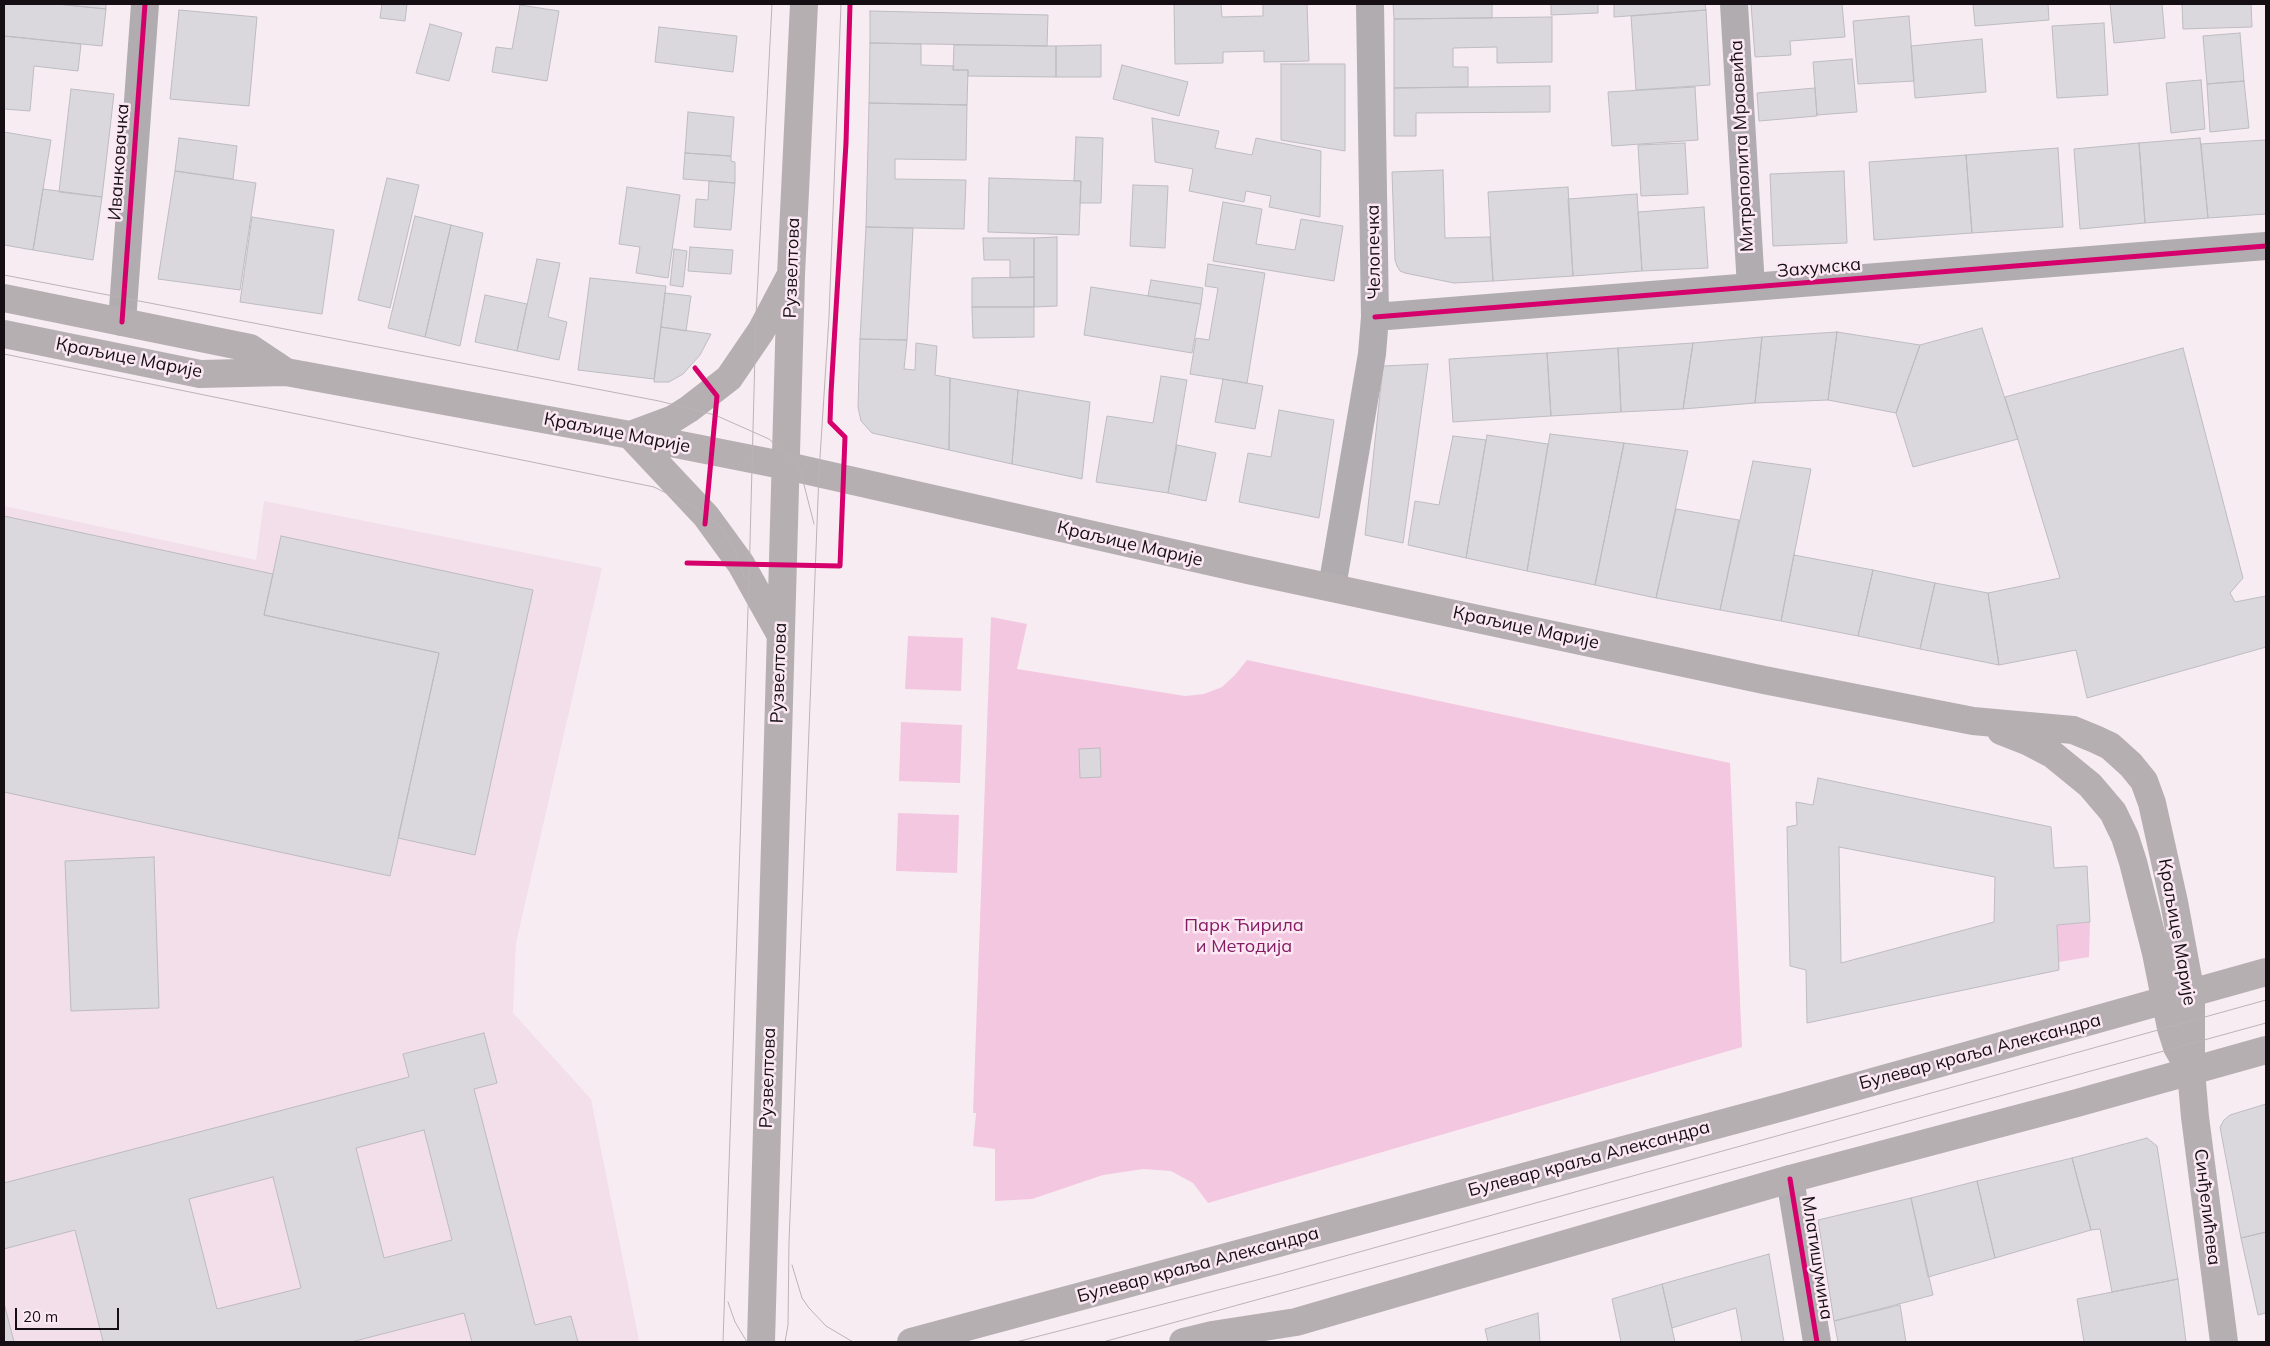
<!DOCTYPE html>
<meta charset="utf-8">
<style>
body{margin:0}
#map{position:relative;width:2270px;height:1346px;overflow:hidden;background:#f7ecf2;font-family:Mulish,sans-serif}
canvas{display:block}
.frame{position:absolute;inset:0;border:5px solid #150f13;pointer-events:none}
.scale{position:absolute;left:15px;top:1308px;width:104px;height:22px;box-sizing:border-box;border:2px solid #150f13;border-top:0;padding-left:6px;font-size:15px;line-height:18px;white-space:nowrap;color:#150f13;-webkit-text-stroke:4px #fbe8f2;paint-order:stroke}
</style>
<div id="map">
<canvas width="2270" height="1346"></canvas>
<div class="frame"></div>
<div class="scale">20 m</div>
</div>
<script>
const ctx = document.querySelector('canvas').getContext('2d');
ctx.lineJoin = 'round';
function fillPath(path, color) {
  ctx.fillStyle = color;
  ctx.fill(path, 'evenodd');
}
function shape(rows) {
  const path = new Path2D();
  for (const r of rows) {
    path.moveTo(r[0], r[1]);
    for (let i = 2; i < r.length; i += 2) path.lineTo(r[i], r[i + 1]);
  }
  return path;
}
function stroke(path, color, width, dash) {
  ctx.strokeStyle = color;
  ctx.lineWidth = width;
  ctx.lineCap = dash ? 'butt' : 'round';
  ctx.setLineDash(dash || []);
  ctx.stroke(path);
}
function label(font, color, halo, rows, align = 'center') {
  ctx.font = font + ' Mulish,sans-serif';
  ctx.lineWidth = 5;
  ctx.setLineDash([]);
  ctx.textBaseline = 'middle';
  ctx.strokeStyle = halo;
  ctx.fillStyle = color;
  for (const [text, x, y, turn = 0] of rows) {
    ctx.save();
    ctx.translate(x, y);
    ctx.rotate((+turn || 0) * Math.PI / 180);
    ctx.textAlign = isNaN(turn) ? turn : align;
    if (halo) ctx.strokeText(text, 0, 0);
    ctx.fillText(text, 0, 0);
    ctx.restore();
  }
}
const built = shape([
 [264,501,602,568,516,943,513,1013,591,1099,639,1340,633,1342,4,1342,4,506,256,560]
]);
const green = shape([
 [991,617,1027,624,1017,669,1185,696,1204,694,1222,687,1235,675,1247,660,1730,763,1742,1047,1208,1203,1193,1183,1171,1171,1143,1169,1103,1175,1032,1199,995,1201,995,1149,973,1146,976,1113,973,1113],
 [908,636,963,638,961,691,905,689],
 [901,722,962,725,960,783,899,781],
 [898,813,959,815,957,873,896,871],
 [2090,922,2089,957,2059,962,2057,925]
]);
const building = shape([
 [4,4,57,4,106,9,102,46,4,36,4,4],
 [57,4,106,4,106,9,57,4],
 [382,4,407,4,405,21,380,18,382,4],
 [1174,4,1221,4,1222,17,1263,16,1263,4,1307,4,1309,61,1264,62,1264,51,1223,52,1223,63,1175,64,1174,4],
 [1393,4,1492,4,1492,18,1394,19,1393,4],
 [1551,4,1598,4,1598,13,1551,15,1551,4],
 [1614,4,1705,4,1706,10,1614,17,1614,4],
 [1751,4,1842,4,1845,37,1790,41,1791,55,1755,57,1751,4],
 [1973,4,2048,4,2049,20,1975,26,1973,4],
 [2110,4,2162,4,2165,38,2114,43,2110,4],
 [2182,4,2251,4,2252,27,2183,29,2182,4],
 [520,5,559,11,547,81,492,72,496,47,512,49,520,5],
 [179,10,257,17,249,106,170,99,179,10],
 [1706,10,1710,85,1636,90,1631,16,1706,10],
 [870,11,1048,15,1047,46,870,43,870,11],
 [1909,16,1914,81,1858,84,1853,21,1909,16],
 [1552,17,1552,62,1497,63,1497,47,1453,48,1453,67,1468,67,1468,87,1394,88,1394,19,1552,17],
 [2104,23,2108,95,2057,98,2052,26,2104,23],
 [430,24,462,33,449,81,416,73,430,24],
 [659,27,737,36,733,72,655,62,659,27],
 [2240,33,2244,81,2207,84,2203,36,2240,33],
 [4,36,81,44,78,71,34,66,30,111,4,109,4,36],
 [1982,39,1986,92,1915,98,1911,46,1982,39],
 [870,43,921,44,921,65,954,66,953,70,968,70,967,105,869,103,870,43],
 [954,45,1056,46,1056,77,968,76,968,70,953,70,954,45],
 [1101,45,1101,77,1056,77,1056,46,1101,45],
 [1852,59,1857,112,1817,115,1813,62,1852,59],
 [1281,64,1345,64,1345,151,1281,140,1281,64],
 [1122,65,1188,82,1179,116,1113,99,1122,65],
 [2201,80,2205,129,2171,133,2166,83,2201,80],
 [2244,81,2249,128,2210,132,2207,84,2244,81],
 [1550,86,1550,112,1416,113,1416,136,1394,136,1394,88,1550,86],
 [1695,87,1698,140,1612,146,1608,92,1695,87],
 [1815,88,1817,116,1759,121,1757,93,1815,88],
 [71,89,114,94,102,197,59,192,71,89],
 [869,103,967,105,966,160,895,159,895,179,966,180,964,229,866,227,869,103],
 [688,112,734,117,731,156,685,153,688,112],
 [1152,118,1219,131,1215,148,1252,155,1256,138,1321,151,1320,217,1269,207,1271,196,1246,191,1244,202,1189,191,1193,169,1155,162,1152,118],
 [4,132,51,140,33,250,4,245,4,132],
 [1076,137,1103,138,1101,203,1080,203,1081,181,1074,181,1076,137],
 [179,138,237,146,233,179,175,171,179,138],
 [2200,138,2208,218,2145,223,2139,143,2200,138],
 [2266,140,2266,214,2208,218,2201,144,2266,140],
 [1685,143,1688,194,1641,196,1638,145,1685,143],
 [2139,143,2145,223,2080,229,2074,149,2139,143],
 [2058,148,2063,227,1972,233,1966,155,2058,148],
 [685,153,731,156,731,161,735,162,735,183,683,179,685,153],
 [1966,155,1972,233,1874,240,1869,162,1966,155],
 [1443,170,1445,238,1490,237,1493,281,1454,283,1405,273,1400,271,1397,266,1395,260,1392,172,1443,170],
 [175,171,256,183,240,290,158,279,175,171],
 [1844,171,1847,243,1773,246,1770,174,1844,171],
 [387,178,419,185,390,308,358,300,387,178],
 [989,178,1081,181,1079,235,988,232,989,178],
 [709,181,735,183,731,230,694,227,696,199,708,200,709,181],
 [1133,185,1168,186,1165,248,1130,246,1133,185],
 [627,187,680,195,668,278,636,273,640,247,619,244,627,187],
 [1568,187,1573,276,1493,281,1488,192,1568,187],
 [43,189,102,197,93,260,33,250,43,189],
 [1637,194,1642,271,1573,276,1568,199,1637,194],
 [1223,202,1262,209,1256,244,1295,250,1301,219,1343,226,1334,281,1213,261,1223,202],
 [1704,207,1708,268,1642,271,1638,212,1704,207],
 [415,216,451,225,425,337,388,328,415,216],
 [252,217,334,230,322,314,240,302,252,217],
 [451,225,483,233,460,346,425,337,451,225],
 [866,227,913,228,907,340,860,339,866,227],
 [1057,237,1057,306,1034,307,1034,238,1057,237],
 [983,238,1034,238,1034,277,1010,278,1010,260,984,260,983,238],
 [690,247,733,250,731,274,688,271,690,247],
 [674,249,687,251,683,287,670,285,674,249],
 [537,259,560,263,548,317,567,322,559,360,517,351,537,259],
 [1208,264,1265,273,1247,383,1190,374,1196,338,1209,340,1218,288,1205,286,1208,264],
 [1034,277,1034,307,972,307,972,278,1034,277],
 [590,278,666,286,654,379,578,370,590,278],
 [1151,280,1203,288,1201,304,1148,296,1151,280],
 [1091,287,1201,304,1192,353,1084,335,1091,287],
 [665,293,691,296,686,331,661,327,665,293],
 [485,295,527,304,517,351,475,342,485,295],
 [972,307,1034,307,1034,337,973,338,972,307],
 [661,327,711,334,700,355,683,374,669,382,654,382,661,327],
 [1982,328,2018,439,1913,467,1896,413,1920,345,1982,328],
 [1837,332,1920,345,1896,413,1828,400,1837,332],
 [1837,332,1828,400,1755,403,1762,337,1837,332],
 [1762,337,1755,403,1683,409,1693,343,1762,337],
 [860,339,907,340,904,369,915,370,916,343,937,346,935,375,950,378,949,450,872,433,861,421,858,407,860,339],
 [1693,343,1683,409,1621,412,1618,348,1693,343],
 [1618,348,1621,412,1551,416,1547,353,1618,348],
 [2183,348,2243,578,2230,593,2235,602,2266,596,2266,647,2087,698,2076,650,1999,665,1988,593,2060,578,2005,397,2183,348],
 [1547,353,1551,416,1453,422,1449,359,1547,353],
 [1428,364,1403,543,1365,535,1383,366,1428,364],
 [1161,376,1187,380,1168,493,1096,482,1107,416,1153,423,1161,376],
 [950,378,1018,390,1012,464,949,450,950,378],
 [1223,379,1263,386,1255,429,1215,422,1223,379],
 [1018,390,1090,402,1082,479,1012,464,1018,390],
 [1279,410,1334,420,1319,518,1239,502,1248,453,1271,457,1279,410],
 [1550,434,1624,443,1595,585,1527,571,1550,434],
 [1487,435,1548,444,1527,571,1466,558,1487,435],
 [1453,436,1486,440,1466,558,1408,545,1415,501,1439,505,1453,436],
 [1624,443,1688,451,1656,598,1595,585,1624,443],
 [1177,445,1216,453,1206,501,1168,493,1177,445],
 [1753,461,1811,469,1781,621,1720,610,1753,461],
 [1676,509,1739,520,1720,610,1656,598,1676,509],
 [4,516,273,574,264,615,439,653,390,876,4,792,4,516],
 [281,536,533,590,475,855,398,838,439,653,264,615,281,536],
 [1794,555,1873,570,1858,636,1781,621,1794,555],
 [1873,570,1935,583,1920,649,1858,636,1873,570],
 [1935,583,1988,593,1999,665,1920,649,1935,583],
 [1100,748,1101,777,1080,778,1079,749,1100,748],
 [1818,778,2051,827,2054,868,2087,866,2090,922,2057,925,2059,970,1807,1023,1806,970,1790,966,1787,827,1797,825,1796,802,1813,805,1818,778],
 [1839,847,1995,877,1994,922,1841,963,1839,847],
 [154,857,159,1008,71,1011,65,861,154,857],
 [484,1033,497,1083,474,1089,535,1325,571,1316,578,1342,472,1342,464,1313,351,1342,98,1342,103,1341,75,1230,4,1249,4,1183,409,1077,403,1054,484,1033],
 [424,1130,452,1240,384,1258,356,1148,424,1130],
 [273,1177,301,1288,217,1309,189,1199,273,1177],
 [2266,1104,2266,1232,2241,1238,2220,1127,2224,1120,2230,1115,2266,1104],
 [2147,1138,2157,1146,2178,1279,2112,1292,2100,1229,2091,1230,2072,1158,2147,1138],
 [2072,1158,2091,1230,1995,1258,1977,1181,2072,1158],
 [1977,1181,1995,1258,1928,1277,1911,1198,1977,1181],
 [1911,1198,1933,1295,1834,1321,1818,1220,1911,1198],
 [2266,1232,2266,1313,2258,1315,2241,1238,2266,1232],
 [1769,1254,1784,1342,1742,1342,1736,1308,1672,1328,1662,1284,1769,1254],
 [2178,1279,2186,1342,2084,1342,2077,1299,2178,1279],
 [1662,1284,1675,1342,1621,1342,1612,1299,1662,1284],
 [4,1303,14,1342,4,1342,4,1303],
 [1900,1305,1906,1342,1838,1342,1834,1321,1900,1305],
 [1538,1313,1540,1342,1488,1342,1485,1329,1538,1313]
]);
const minor = shape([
 [1734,4,1751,287],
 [1375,317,2266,246],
 [122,322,145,4],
 [1332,587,1372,354,1375,317,1370,4],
 [1790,1179,1817,1342]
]);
const major = shape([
 [4,298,250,348,286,372],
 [4,334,200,374,286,372,630,435,787,466,1248,570,1764,680,1973,721,2073,730,2095,739,2110,746,2131,765,2144,781,2152,803,2174,902,2191,994,2191,1071,2195,1117,2224,1342],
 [630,435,706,516,741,564,780,634],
 [630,435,673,419,689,409,729,378,761,331,789,278],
 [2001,731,2029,742,2052,754,2090,785,2113,812,2125,837,2133,862,2156,953,2171,1028,2177,1047,2189,1068],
 [761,1342,791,275,804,4],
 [911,1342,1783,1107,2266,972],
 [1183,1342,1212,1335,1296,1322,1790,1179,2077,1103,2266,1050]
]);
const tram = shape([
 [4,275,659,401,715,415,769,439,795,462,800,469,814,524],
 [4,354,654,487,694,507,720,526,735,550,745,579],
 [792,1265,802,1298,809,1308,826,1326,853,1342],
 [728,1302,735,1322,747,1342],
 [723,1342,749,580,756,316,772,4],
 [785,1342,788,1325,789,1242,819,473,829,317,841,4],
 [1016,1342,1280,1274,2266,1000],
 [1103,1342,2266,1023]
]);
const cycleway = shape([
 [1375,317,2266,246],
 [122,322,145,4],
 [695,368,717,396,705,524],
 [687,563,840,566,845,437,830,422,831,393,846,143,850,4],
 [1790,1179,1817,1342]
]);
const streetNames = [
 ["Митрополита Мраовића",1742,146,-93],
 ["Иванковачка",119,162,-86],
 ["Челопечка",1374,252,-91],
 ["Рузвелтова",792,268,-88],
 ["Захумска",1819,268,-5],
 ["Краљице Марије",129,358,11],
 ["Краљице Марије",617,433,11],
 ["Краљице Марије",1130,544,13],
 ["Краљице Марије",1526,628,12],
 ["Рузвелтова",779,673,-88],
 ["Краљице Марије",2177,932,80],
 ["Булевар краља Александра",1980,1052,-15],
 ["Рузвелтова",768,1078,-88],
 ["Булевар краља Александра",1589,1159,-15],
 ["Синђелићева",2207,1207,83],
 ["Млатишумина",1817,1258,81],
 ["Булевар краља Александра",1198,1265,-15]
];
const parkNames = [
 ["Парк Ћирила",1244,926],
 ["и Методија",1244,947]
];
fillPath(built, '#f2dfea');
fillPath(green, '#f4c7e0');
fillPath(building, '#dad8dd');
stroke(building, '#bdbcc0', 1);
stroke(minor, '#b1acaf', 28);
stroke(major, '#b6afb2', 28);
stroke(tram, '#bbb3b6', 1);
stroke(cycleway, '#d6006c', 5);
label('18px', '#150f13', '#fbe8f2', streetNames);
label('18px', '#851b63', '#fbe8f2', parkNames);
</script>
